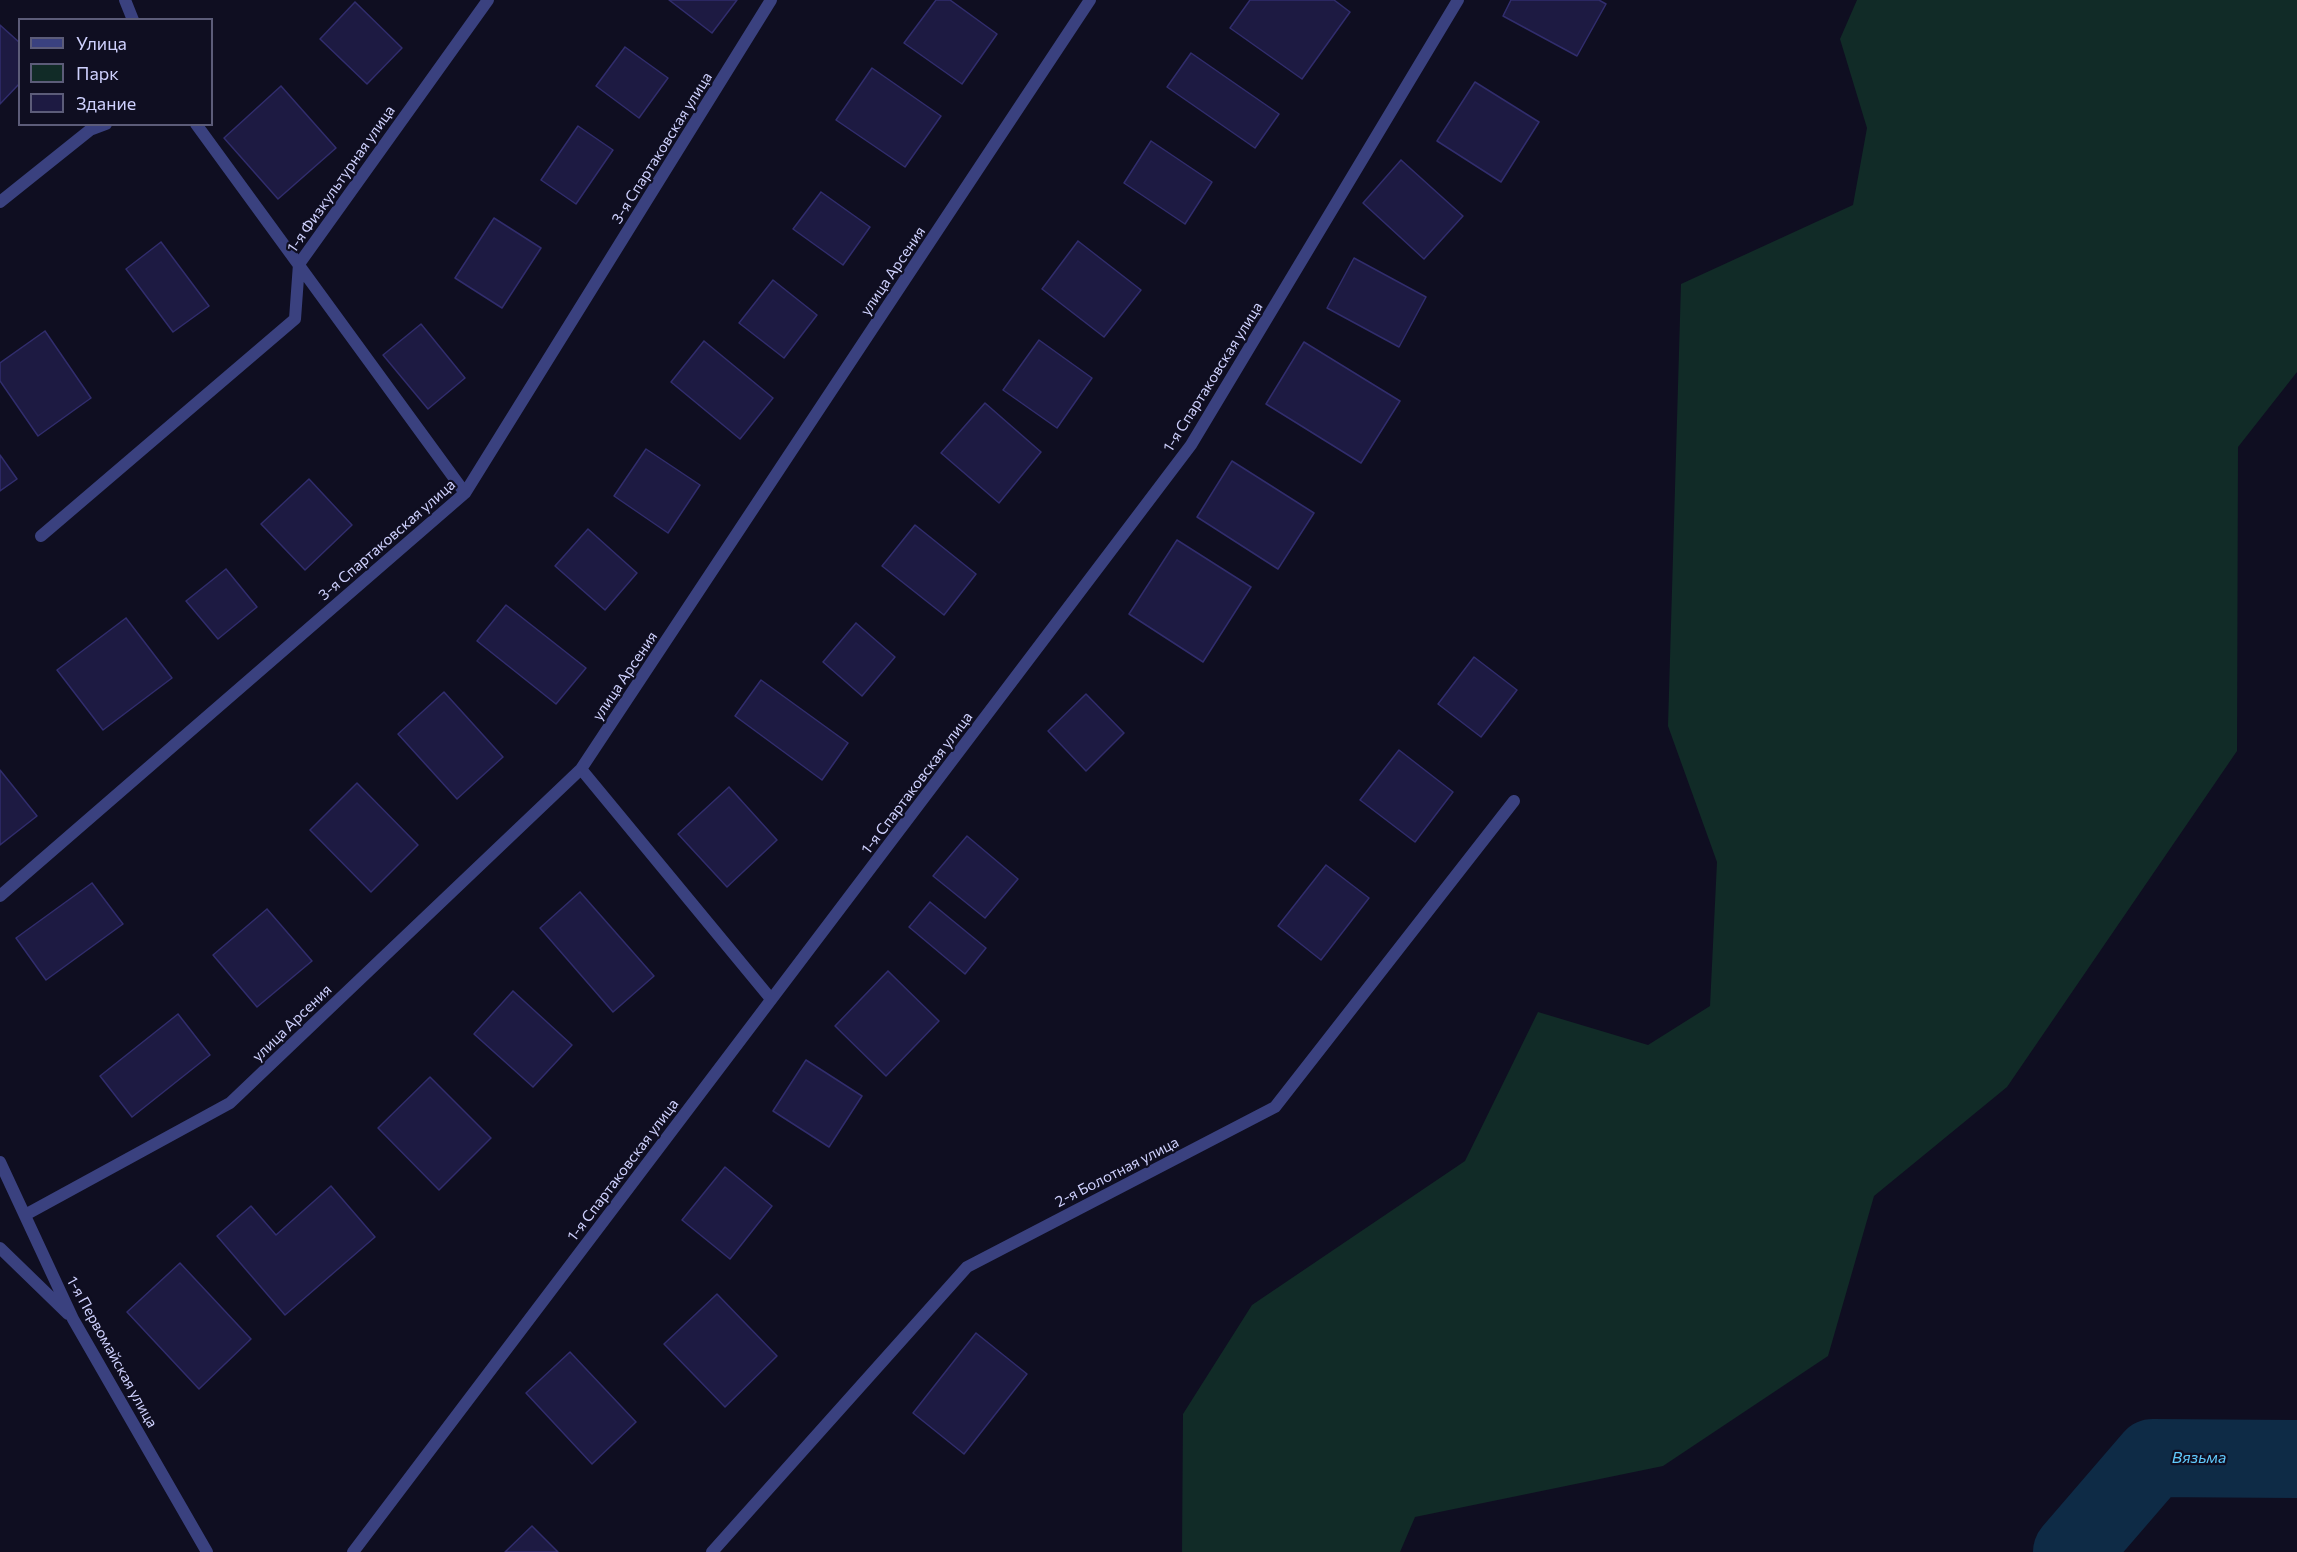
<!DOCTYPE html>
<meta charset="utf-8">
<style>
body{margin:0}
#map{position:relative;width:2297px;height:1552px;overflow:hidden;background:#0f0e21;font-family:Commissioner,sans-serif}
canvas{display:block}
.legend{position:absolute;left:18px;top:18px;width:195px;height:108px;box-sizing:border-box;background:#0f0e21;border:2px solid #5c5c79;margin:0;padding:8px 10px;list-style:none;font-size:18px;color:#cfd1fe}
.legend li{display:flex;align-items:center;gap:12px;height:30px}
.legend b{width:30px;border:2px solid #5c5c79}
</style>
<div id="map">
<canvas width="2297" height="1552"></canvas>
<ul class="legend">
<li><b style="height:8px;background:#3a417f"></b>Улица</li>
<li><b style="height:16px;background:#112b27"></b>Парк</li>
<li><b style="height:16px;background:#1d1a42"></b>Здание</li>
</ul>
</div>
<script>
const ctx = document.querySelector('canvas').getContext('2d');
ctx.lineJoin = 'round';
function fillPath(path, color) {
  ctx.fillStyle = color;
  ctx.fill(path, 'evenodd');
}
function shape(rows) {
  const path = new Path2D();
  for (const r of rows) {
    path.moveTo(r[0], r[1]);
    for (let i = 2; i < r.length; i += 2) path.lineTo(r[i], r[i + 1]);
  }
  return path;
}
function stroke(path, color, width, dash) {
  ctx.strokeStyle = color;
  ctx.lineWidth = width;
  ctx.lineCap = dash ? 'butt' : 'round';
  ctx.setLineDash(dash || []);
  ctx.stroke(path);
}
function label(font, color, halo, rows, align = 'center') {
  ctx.font = font + ' Commissioner,sans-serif';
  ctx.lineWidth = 4.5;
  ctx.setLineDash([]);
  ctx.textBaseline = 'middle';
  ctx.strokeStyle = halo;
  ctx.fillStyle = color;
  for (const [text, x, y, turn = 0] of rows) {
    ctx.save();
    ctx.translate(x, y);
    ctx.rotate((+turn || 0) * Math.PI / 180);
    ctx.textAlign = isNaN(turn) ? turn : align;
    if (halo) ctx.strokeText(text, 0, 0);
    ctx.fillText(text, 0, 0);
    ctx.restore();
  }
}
const green = shape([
 [1857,0,2297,0,2297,372,2238,447,2237,751,2007,1087,1874,1196,1828,1356,1663,1466,1415,1517,1400,1552,1182,1552,1183,1414,1252,1305,1465,1161,1538,1012,1648,1045,1710,1006,1717,862,1668,726,1681,284,1853,205,1867,128,1840,39]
]);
const river = shape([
 [2072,1552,2153,1458,2297,1459]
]);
const building = shape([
 [669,0,737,0,712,33,669,0],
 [936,0,950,0,997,34,962,84,904,43,936,0],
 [1250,0,1334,0,1350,12,1302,79,1230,28,1250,0],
 [1511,0,1599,0,1606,4,1577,56,1503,16,1511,0],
 [355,2,402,48,367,84,320,39,355,2],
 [0,25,20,43,20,83,0,104,0,25],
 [625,47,668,78,639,118,596,86,625,47],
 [1191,53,1279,114,1255,148,1167,87,1191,53],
 [872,68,941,116,905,167,836,120,872,68],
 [1475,82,1539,122,1501,182,1437,141,1475,82],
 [281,86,336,148,278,199,224,138,281,86],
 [578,126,613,150,576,204,541,180,578,126],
 [1151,141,1212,182,1185,224,1124,183,1151,141],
 [1401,160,1463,216,1424,259,1363,203,1401,160],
 [821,192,870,227,843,265,793,229,821,192],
 [494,218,541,248,502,308,455,278,494,218],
 [1078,241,1141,290,1104,337,1042,289,1078,241],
 [161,242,209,306,173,332,126,269,161,242],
 [1354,258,1426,297,1399,347,1327,308,1354,258],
 [773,280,817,315,784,358,739,323,773,280],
 [421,324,465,378,428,409,383,355,421,324],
 [45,331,91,398,38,436,0,381,0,363,45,331],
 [1039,340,1092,378,1057,428,1003,390,1039,340],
 [704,341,773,398,740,439,671,382,704,341],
 [1304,342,1400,401,1361,463,1266,404,1304,342],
 [985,403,1041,452,999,503,941,453,985,403],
 [646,449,700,485,668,533,614,496,646,449],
 [0,455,17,479,0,491,0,455],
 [1232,461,1314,513,1278,569,1197,517,1232,461],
 [309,479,352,525,305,570,261,524,309,479],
 [915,525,976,574,944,615,882,566,915,525],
 [588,529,637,573,605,610,555,566,588,529],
 [1177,540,1251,587,1203,662,1129,614,1177,540],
 [226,569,257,607,218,639,186,601,226,569],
 [506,605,586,668,556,704,477,641,506,605],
 [126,618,172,678,103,730,57,670,126,618],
 [856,623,895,657,862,696,823,662,856,623],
 [1474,657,1517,690,1481,737,1438,704,1474,657],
 [761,680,848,743,822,780,735,716,761,680],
 [444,692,503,757,457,799,398,734,444,692],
 [1086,694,1124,733,1086,771,1048,731,1086,694],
 [1399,750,1453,792,1415,842,1360,800,1399,750],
 [0,770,37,816,0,845,0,770],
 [357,783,418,845,371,892,310,830,357,783],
 [729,787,777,840,727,887,678,834,729,787],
 [967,836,1018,879,985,918,933,876,967,836],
 [1326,865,1369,898,1321,960,1278,926,1326,865],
 [92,883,123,924,46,980,16,938,92,883],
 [580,892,654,976,613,1012,540,928,580,892],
 [930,902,986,948,965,974,909,927,930,902],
 [267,909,312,961,257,1007,213,955,267,909],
 [888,971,939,1021,886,1076,835,1026,888,971],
 [513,991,572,1045,533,1087,474,1034,513,991],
 [178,1014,210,1055,132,1117,100,1076,178,1014],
 [806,1060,862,1096,829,1147,773,1111,806,1060],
 [430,1077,491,1138,439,1190,378,1128,430,1077],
 [725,1167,772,1206,730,1259,682,1220,725,1167],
 [331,1186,375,1237,285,1315,217,1236,251,1206,276,1235,331,1186],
 [180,1263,251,1339,199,1389,127,1312,180,1263],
 [717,1294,777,1356,725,1407,664,1344,717,1294],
 [976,1333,1027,1374,964,1454,913,1413,976,1333],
 [570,1352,636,1422,592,1464,526,1393,570,1352],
 [532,1526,558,1552,505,1552,532,1526]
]);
const service = shape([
 [0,202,90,130,106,124]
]);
const minor = shape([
 [125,0,133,20],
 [196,124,465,493],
 [41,536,295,319,299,264,488,0],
 [581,769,771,999],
 [0,896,465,493,771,0],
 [0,1162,73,1319,207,1552],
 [25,1215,230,1103,581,769,1090,0],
 [0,1248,68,1314],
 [712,1552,967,1267,1275,1107,1514,801]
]);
const tertiary = shape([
 [353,1552,1191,445,1458,0]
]);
const streetNames = [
 ["3-я Спартаковская улица",662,148,-58],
 ["1-я Физкультурная улица",341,179,-55],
 ["улица Арсения",893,271,-56],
 ["1-я Спартаковская улица",1213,377,-58],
 ["3-я Спартаковская улица",387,540,-41],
 ["улица Арсения",625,676,-56],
 ["1-я Спартаковская улица",917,783,-53],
 ["улица Арсения",292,1023,-44],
 ["1-я Спартаковская улица",623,1170,-53],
 ["2-я Болотная улица",1117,1172,-27],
 ["1-я Первомайская улица",112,1352,61]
];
const waterNames = [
 ["Вязьма",2199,1458]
];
fillPath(green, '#112b27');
stroke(river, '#0e2b46', 78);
fillPath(building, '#1d1a42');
stroke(building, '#312d6d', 1.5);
stroke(service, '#3a417f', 12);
stroke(minor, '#3a417f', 12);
stroke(tertiary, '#3a417f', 12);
label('15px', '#cfd1fe', '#0f0e21', streetNames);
label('italic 16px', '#60c9fb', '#0f0e21', waterNames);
</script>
